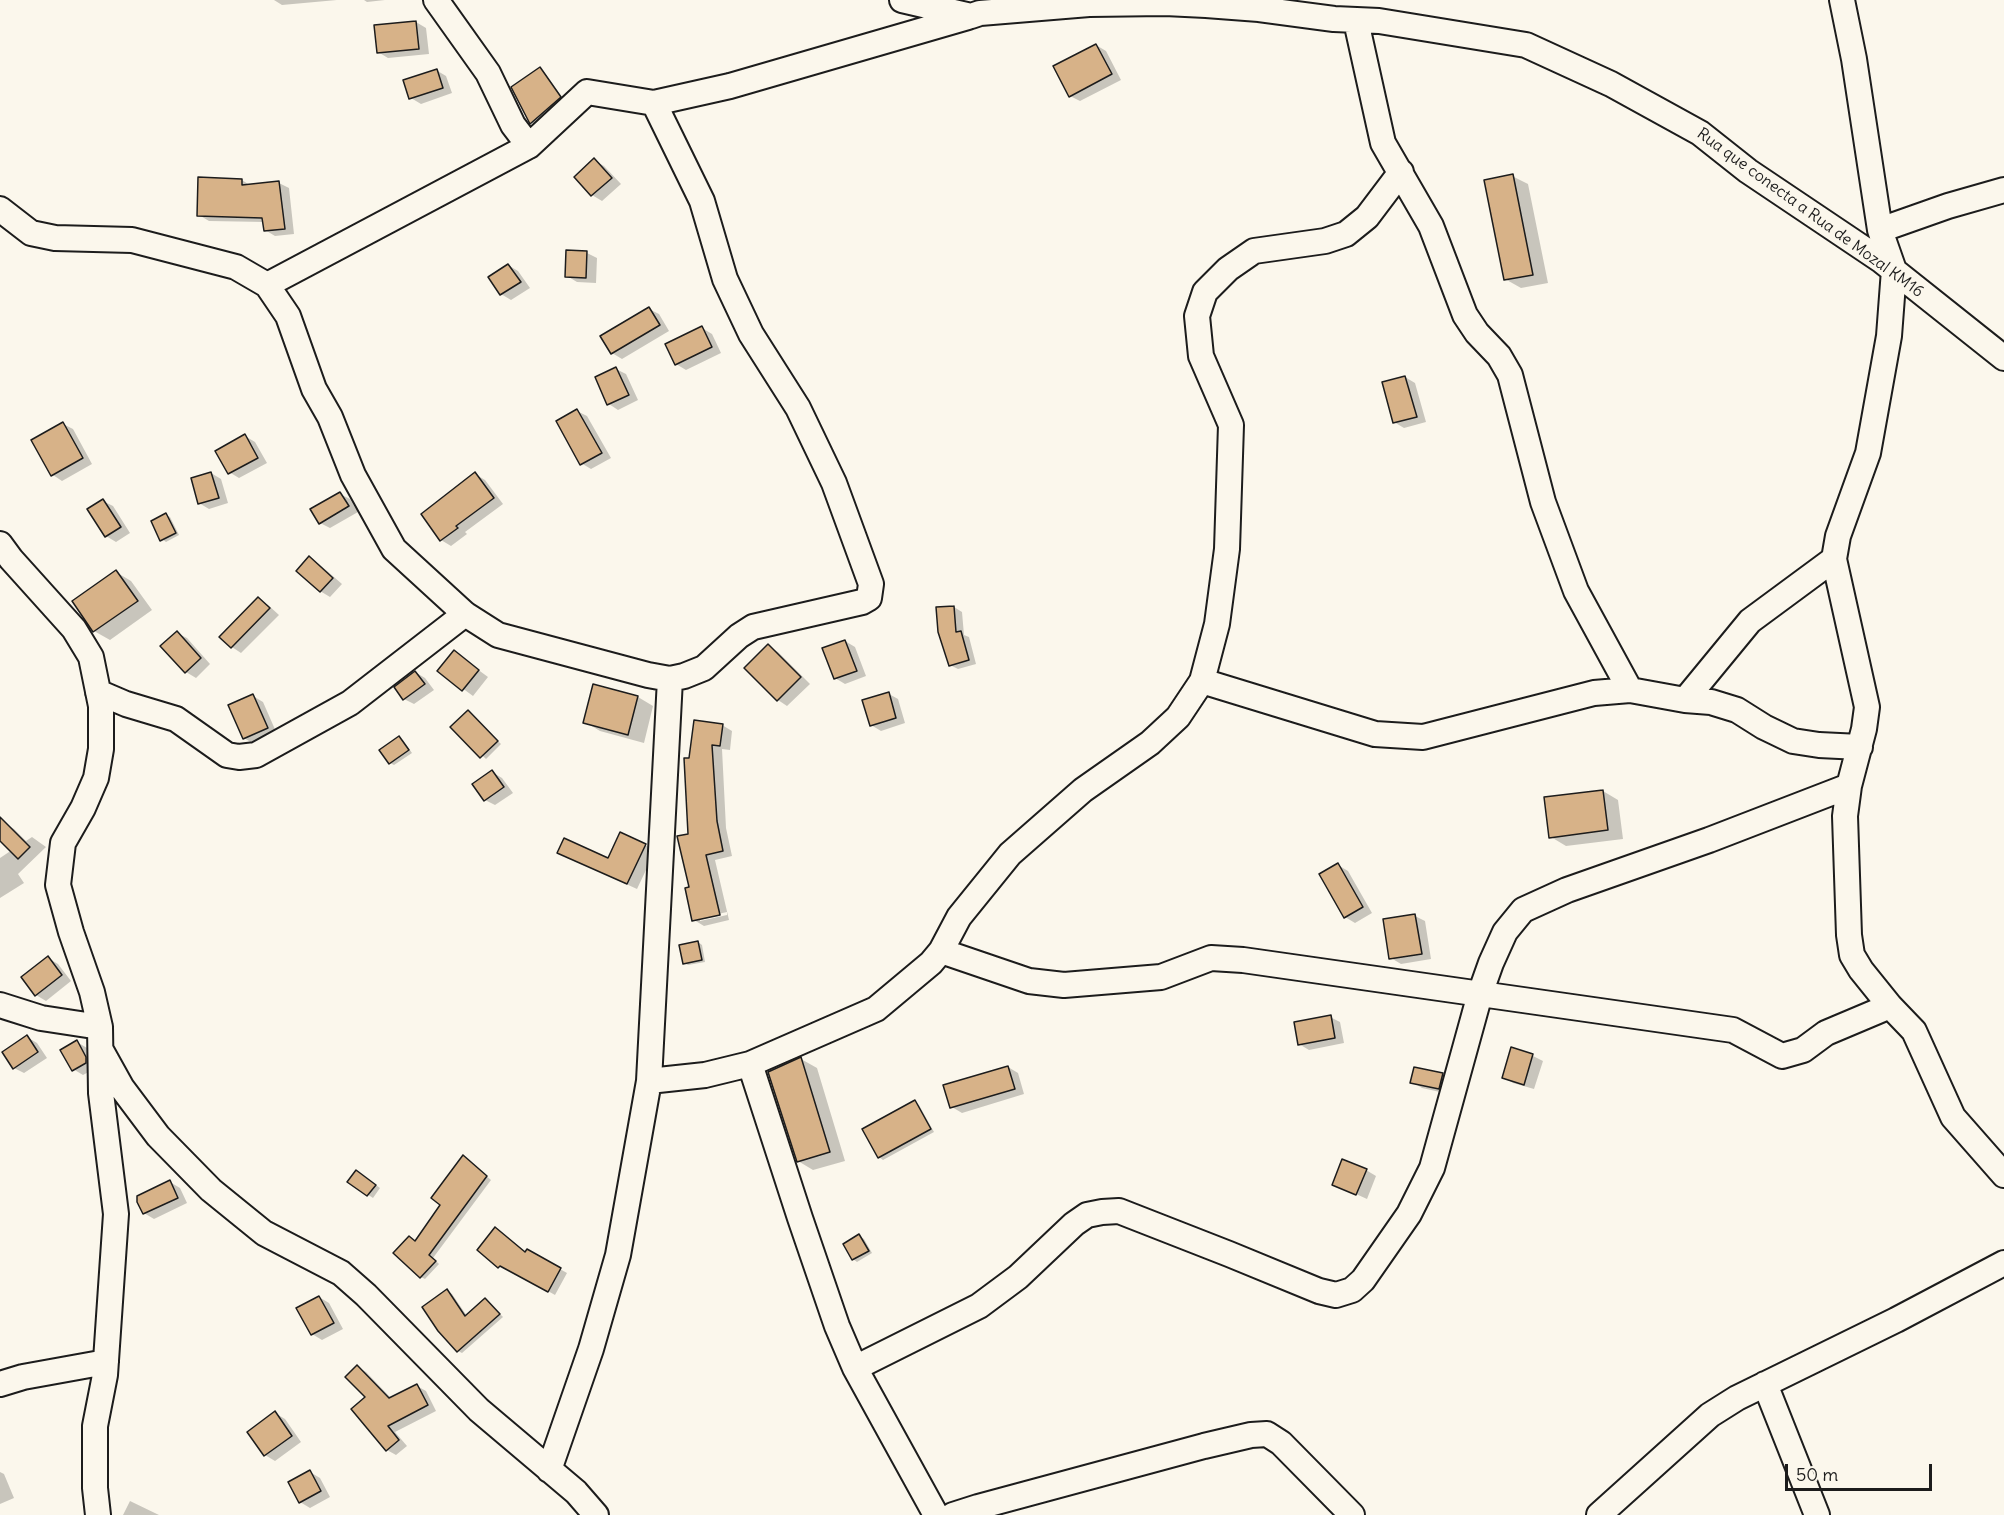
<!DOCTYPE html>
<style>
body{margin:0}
#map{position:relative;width:2004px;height:1515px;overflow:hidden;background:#fbf7ec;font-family:Delius,sans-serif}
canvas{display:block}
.scale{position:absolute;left:1785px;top:1464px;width:147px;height:27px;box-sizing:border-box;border:3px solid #1c1c1c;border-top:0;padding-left:8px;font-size:18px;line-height:21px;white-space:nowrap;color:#1c1c1c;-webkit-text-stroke:4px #fbf7ec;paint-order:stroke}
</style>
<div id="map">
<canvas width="2004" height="1515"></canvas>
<div class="scale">50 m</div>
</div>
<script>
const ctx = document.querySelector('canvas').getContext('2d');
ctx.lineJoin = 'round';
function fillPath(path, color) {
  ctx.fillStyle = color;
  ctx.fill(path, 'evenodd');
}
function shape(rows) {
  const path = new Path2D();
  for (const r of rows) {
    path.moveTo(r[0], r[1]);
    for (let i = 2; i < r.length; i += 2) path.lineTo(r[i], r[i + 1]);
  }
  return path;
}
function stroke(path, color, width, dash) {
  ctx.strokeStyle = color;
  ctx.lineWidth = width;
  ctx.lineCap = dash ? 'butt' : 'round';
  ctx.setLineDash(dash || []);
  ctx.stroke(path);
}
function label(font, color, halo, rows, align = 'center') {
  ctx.font = font + ' Delius,sans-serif';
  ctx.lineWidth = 4.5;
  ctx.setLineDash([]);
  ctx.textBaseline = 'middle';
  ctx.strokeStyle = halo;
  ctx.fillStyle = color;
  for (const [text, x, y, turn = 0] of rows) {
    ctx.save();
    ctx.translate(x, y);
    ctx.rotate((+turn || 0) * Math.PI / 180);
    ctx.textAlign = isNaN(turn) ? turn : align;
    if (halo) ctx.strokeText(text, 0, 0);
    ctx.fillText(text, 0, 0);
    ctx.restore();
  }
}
const shadow = shape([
 [274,0,337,0,282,5],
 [364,0,385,0,367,2],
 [416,22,426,28,429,54,388,58,378,52],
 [1096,45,1106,51,1121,80,1080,101,1070,96],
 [540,69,544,72,564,100,535,125,531,122],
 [436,70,446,76,452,93,421,104,411,98],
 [594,160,604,166,621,184,602,201,592,195,576,177],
 [1512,176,1528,184,1548,283,1521,288,1505,279],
 [242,180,251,186,279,183,289,188,294,234,275,236,265,230,265,222,209,221,199,215],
 [587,253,597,258,596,283,577,282,567,276],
 [508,265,518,271,530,288,511,300,501,294,490,277],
 [649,309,659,314,669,331,622,359,612,353,603,337],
 [702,328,712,334,721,353,686,370,676,364],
 [616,369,626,374,638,400,618,410,609,404],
 [1405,377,1415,383,1426,422,1404,428,1394,422],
 [577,411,587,416,611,458,591,469,581,463],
 [63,424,73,429,92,464,62,481,53,475,33,440],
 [245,436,255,442,267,463,239,478,229,472],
 [211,473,221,479,228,503,209,509,199,503],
 [475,474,485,480,503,504,465,532,467,534,451,546,441,540],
 [340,494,350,499,358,512,330,528,320,523],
 [103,501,113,506,130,533,116,542,106,536,89,510],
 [166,515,170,517,179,535,166,542,162,539],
 [310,558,319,564,342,584,330,597,320,591],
 [116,572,131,581,152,610,110,640,94,631],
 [258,599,268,605,279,615,241,653,232,647],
 [954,607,962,612,964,635,969,637,976,664,958,669,950,665],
 [177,633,187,638,210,664,196,678,186,672],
 [845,641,855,647,866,676,845,684,835,678],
 [768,646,778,652,810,684,787,706,778,700],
 [454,652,488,677,473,696,439,671],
 [415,672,425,678,434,690,414,704,404,699],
 [594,686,638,697,653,706,644,743,600,731,585,722],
 [889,694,898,699,905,723,881,731,871,725],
 [253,696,263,702,277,734,254,744,244,738],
 [468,712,501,744,486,759,452,727],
 [722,725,732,731,730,750,722,749,726,828,732,856,715,860,729,920,704,926,694,920,690,888,690,759],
 [727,912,727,915,700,921,700,918],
 [399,738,403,740,412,753,394,765,390,763],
 [492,772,502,778,513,793,495,805,485,800],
 [1603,791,1618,800,1623,839,1566,846,1551,837],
 [4,823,14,829,26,841,32,837,46,847,18,874,24,883,0,898,0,858,12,850,0,839,0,828],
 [645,845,655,851,637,889,569,858,609,859],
 [1338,865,1348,871,1372,913,1355,923,1345,917],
 [1415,916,1425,921,1431,959,1401,964,1391,958],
 [698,942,702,945,705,962,688,965,684,963],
 [48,958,58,964,71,981,46,1001,36,995],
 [1330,1017,1340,1022,1344,1043,1309,1050,1299,1044],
 [27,1037,37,1043,47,1058,24,1073,14,1068],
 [77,1042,87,1048,96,1064,96,1068,83,1075,73,1069],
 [1512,1049,1533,1056,1543,1061,1534,1089,1513,1083,1503,1077],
 [801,1059,817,1068,845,1161,813,1170,798,1161],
 [1008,1067,1018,1073,1024,1094,962,1113,952,1107],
 [1415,1069,1443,1074,1453,1080,1449,1094,1422,1088,1412,1082],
 [915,1102,919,1105,934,1132,883,1160,879,1157],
 [468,1160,491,1180,433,1258,439,1264,425,1279,421,1277,416,1242,442,1204],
 [1366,1170,1376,1176,1367,1199,1334,1184],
 [361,1174,380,1188,373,1198,349,1182],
 [170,1182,180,1188,187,1203,154,1219,144,1213],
 [502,1233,527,1253,528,1251,567,1273,555,1295,507,1268,506,1270,499,1266],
 [859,1236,864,1239,872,1253,857,1262,853,1259],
 [447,1291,452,1294,467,1316,486,1300,503,1317,462,1353,458,1351],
 [319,1297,329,1303,343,1329,322,1340,312,1334],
 [357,1367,366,1372,392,1399,417,1386,426,1391,436,1411,395,1432,407,1446,396,1455,387,1450,353,1409,368,1397],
 [275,1413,285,1419,301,1442,275,1461,265,1455],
 [0,1472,4,1474,14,1498,0,1504],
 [310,1472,320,1478,330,1497,310,1508,300,1502],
 [130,1501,159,1515,123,1515]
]);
const building = shape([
 [416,21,419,49,377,53,374,25,416,21],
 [1096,44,1112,74,1069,97,1053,66,1096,44],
 [540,67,561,97,530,124,511,87,540,67],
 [437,69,443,88,409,99,403,80,437,69],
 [594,158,612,178,591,196,574,177,594,158],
 [1513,174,1533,275,1504,280,1484,180,1513,174],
 [198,177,242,179,242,185,279,181,285,229,264,231,262,218,197,216,198,177],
 [566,250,587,251,586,278,565,277,566,250],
 [508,264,521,282,500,295,488,277,508,264],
 [649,307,660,325,611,354,600,336,649,307],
 [702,326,712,347,675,365,665,344,702,326],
 [616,367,629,395,607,405,595,377,616,367],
 [1405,376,1417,417,1393,423,1382,382,1405,376],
 [577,409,602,453,580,465,556,421,577,409],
 [63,422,83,458,51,476,31,440,63,422],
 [245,434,258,458,228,474,215,451,245,434],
 [211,472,219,498,198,504,191,478,211,472],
 [475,472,494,498,456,526,458,528,440,541,421,514,475,472],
 [340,492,349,506,319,524,310,509,340,492],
 [103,499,121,527,105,537,87,509,103,499],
 [166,513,176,533,160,541,151,521,166,513],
 [309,556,333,578,320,592,296,571,309,556],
 [116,570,138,601,93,632,72,601,116,570],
 [258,597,270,608,231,648,219,637,258,597],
 [954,606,956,632,961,631,969,660,949,666,938,632,936,607,954,606],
 [177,631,201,658,185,673,160,646,177,631],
 [845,640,857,671,834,679,822,648,845,640],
 [768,644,801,677,777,701,744,668,768,644],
 [454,650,479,670,462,691,437,671,454,650],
 [415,671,425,684,403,700,394,687,415,671],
 [593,684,638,696,628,735,583,723,593,684],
 [889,692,896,718,870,726,862,700,889,692],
 [253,694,268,728,243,739,228,705,253,694],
 [468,710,498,741,480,758,450,727,468,710],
 [694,720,723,724,720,746,712,745,717,821,723,851,706,855,720,915,692,921,685,888,689,887,677,836,688,834,684,758,689,758,694,720],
 [399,736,409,750,389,764,379,750,399,736],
 [492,770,504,787,484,801,472,784,492,770],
 [1603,790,1608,830,1549,838,1544,797,1603,790],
 [0,817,30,847,18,859,0,841,0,817],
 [620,832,646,844,627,884,557,853,564,838,608,858,620,832],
 [1338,863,1363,907,1344,918,1319,874,1338,863],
 [1415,914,1422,954,1389,959,1383,919,1415,914],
 [698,941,702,960,683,964,679,945,698,941],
 [48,956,62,975,35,996,21,977,48,956],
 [1331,1015,1335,1038,1298,1045,1294,1022,1331,1015],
 [27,1035,38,1052,13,1069,2,1052,27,1035],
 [77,1040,86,1057,86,1063,72,1071,60,1050,77,1040],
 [1511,1047,1533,1054,1524,1085,1502,1078,1511,1047],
 [801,1057,830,1152,797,1162,768,1072,801,1057],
 [1008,1066,1015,1089,950,1108,943,1085,1008,1066],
 [1414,1067,1443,1073,1439,1089,1410,1083,1414,1067],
 [915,1100,931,1129,878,1158,862,1129,915,1100],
 [463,1155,487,1176,429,1255,436,1261,420,1278,393,1253,409,1236,415,1241,440,1205,431,1198,463,1155],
 [1342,1159,1367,1169,1356,1195,1332,1185,1342,1159],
 [356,1170,376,1185,367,1196,347,1182,356,1170],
 [170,1180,178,1198,143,1214,137,1202,137,1196,170,1180],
 [495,1227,525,1252,527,1249,561,1268,548,1292,500,1266,498,1268,477,1250,495,1227],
 [859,1234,869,1251,852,1260,843,1244,859,1234],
 [447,1289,465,1316,485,1298,500,1314,457,1352,438,1331,422,1307,447,1289],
 [319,1296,334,1323,311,1335,296,1308,319,1296],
 [357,1365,389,1398,417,1384,428,1405,388,1426,399,1440,386,1451,351,1409,365,1397,345,1377,357,1365],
 [275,1411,292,1436,264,1456,247,1432,275,1411],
 [310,1470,321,1491,299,1503,288,1482,310,1470]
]);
const minor = shape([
 [436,0,488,73,513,125,529,146],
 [902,0,971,16,980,13,1089,4,1165,3,1206,5,1259,9,1334,19,1379,21,1526,45,1611,84,1700,133,1748,171,1882,261,2004,358],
 [1356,21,1383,143,1431,226,1465,315,1477,333,1499,356,1510,375,1543,502,1576,591,1630,690],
 [0,209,31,233,55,238,132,240,236,267,267,285,288,316,314,389,330,417,353,475,394,549,465,614,498,635,648,675,670,679,684,676,704,668,739,636,753,627,862,602,869,598,871,584,834,483,798,408,751,334,725,279,702,201,654,103],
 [1880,230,1948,206,2004,190],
 [267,285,529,146,587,92,654,103,730,86,968,17],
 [0,544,11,559,74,629,91,657,101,706,101,749,96,778,83,808,63,843,58,885,71,932,92,992,100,1027,101,1093,116,1214,105,1375,95,1426,95,1488,98,1515],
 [1834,559,1867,707,1864,729,1849,786,1845,816,1849,935,1852,955,1861,970,1890,1006,1914,1031,1953,1117,2004,1175],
 [1202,681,1375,734,1423,737,1594,693,1630,690,1685,700,1711,702,1737,710,1764,727,1793,741,1819,745,1860,747],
 [98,692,126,704,176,719,227,755,239,757,256,755,350,703,465,614],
 [1685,700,1750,621,1834,559,1838,536,1868,453,1889,336,1894,270,1880,230,1854,59,1842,0],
 [941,951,1029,981,1064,985,1161,977,1211,958,1243,960,1733,1030,1782,1056,1803,1050,1826,1033,1890,1006],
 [0,1005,41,1018,100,1027],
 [102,1052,122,1088,158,1136,211,1190,264,1233,341,1273,366,1295,479,1410,576,1492,596,1515],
 [750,1064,800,1218,837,1326,855,1368,936,1515],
 [649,1081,705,1075,750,1064,876,1009,931,963,941,951,959,917,1010,854,1083,790,1150,743,1178,717,1202,681,1217,624,1227,549,1231,425,1201,356,1197,316,1205,292,1228,269,1254,251,1325,241,1346,234,1367,217,1401,172],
 [855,1368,979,1306,1018,1277,1074,1224,1087,1215,1102,1212,1119,1211,1229,1254,1319,1291,1336,1295,1352,1290,1363,1280,1409,1214,1432,1168,1480,994,1491,963,1505,932,1523,910,1567,890,1709,840,1849,786],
 [0,1384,23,1377,106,1362],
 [1765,1384,1817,1515],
 [549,1470,591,1349,618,1255,649,1081,670,679],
 [953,1515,978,1507,1204,1446,1251,1435,1267,1434,1281,1443,1352,1515],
 [1599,1515,1710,1415,1737,1398,1896,1320,2004,1263]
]);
const streetNames = [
 ["Rua que conecta a Rua de Mozal KM16",1810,213,36]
];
fillPath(shadow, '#0003');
fillPath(building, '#d7b288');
stroke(building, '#1c1c1c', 1.5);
stroke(minor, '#1c1c1c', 28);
stroke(minor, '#fbf7ec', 24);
label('16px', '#1c1c1c', '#fbf7ec', streetNames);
</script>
